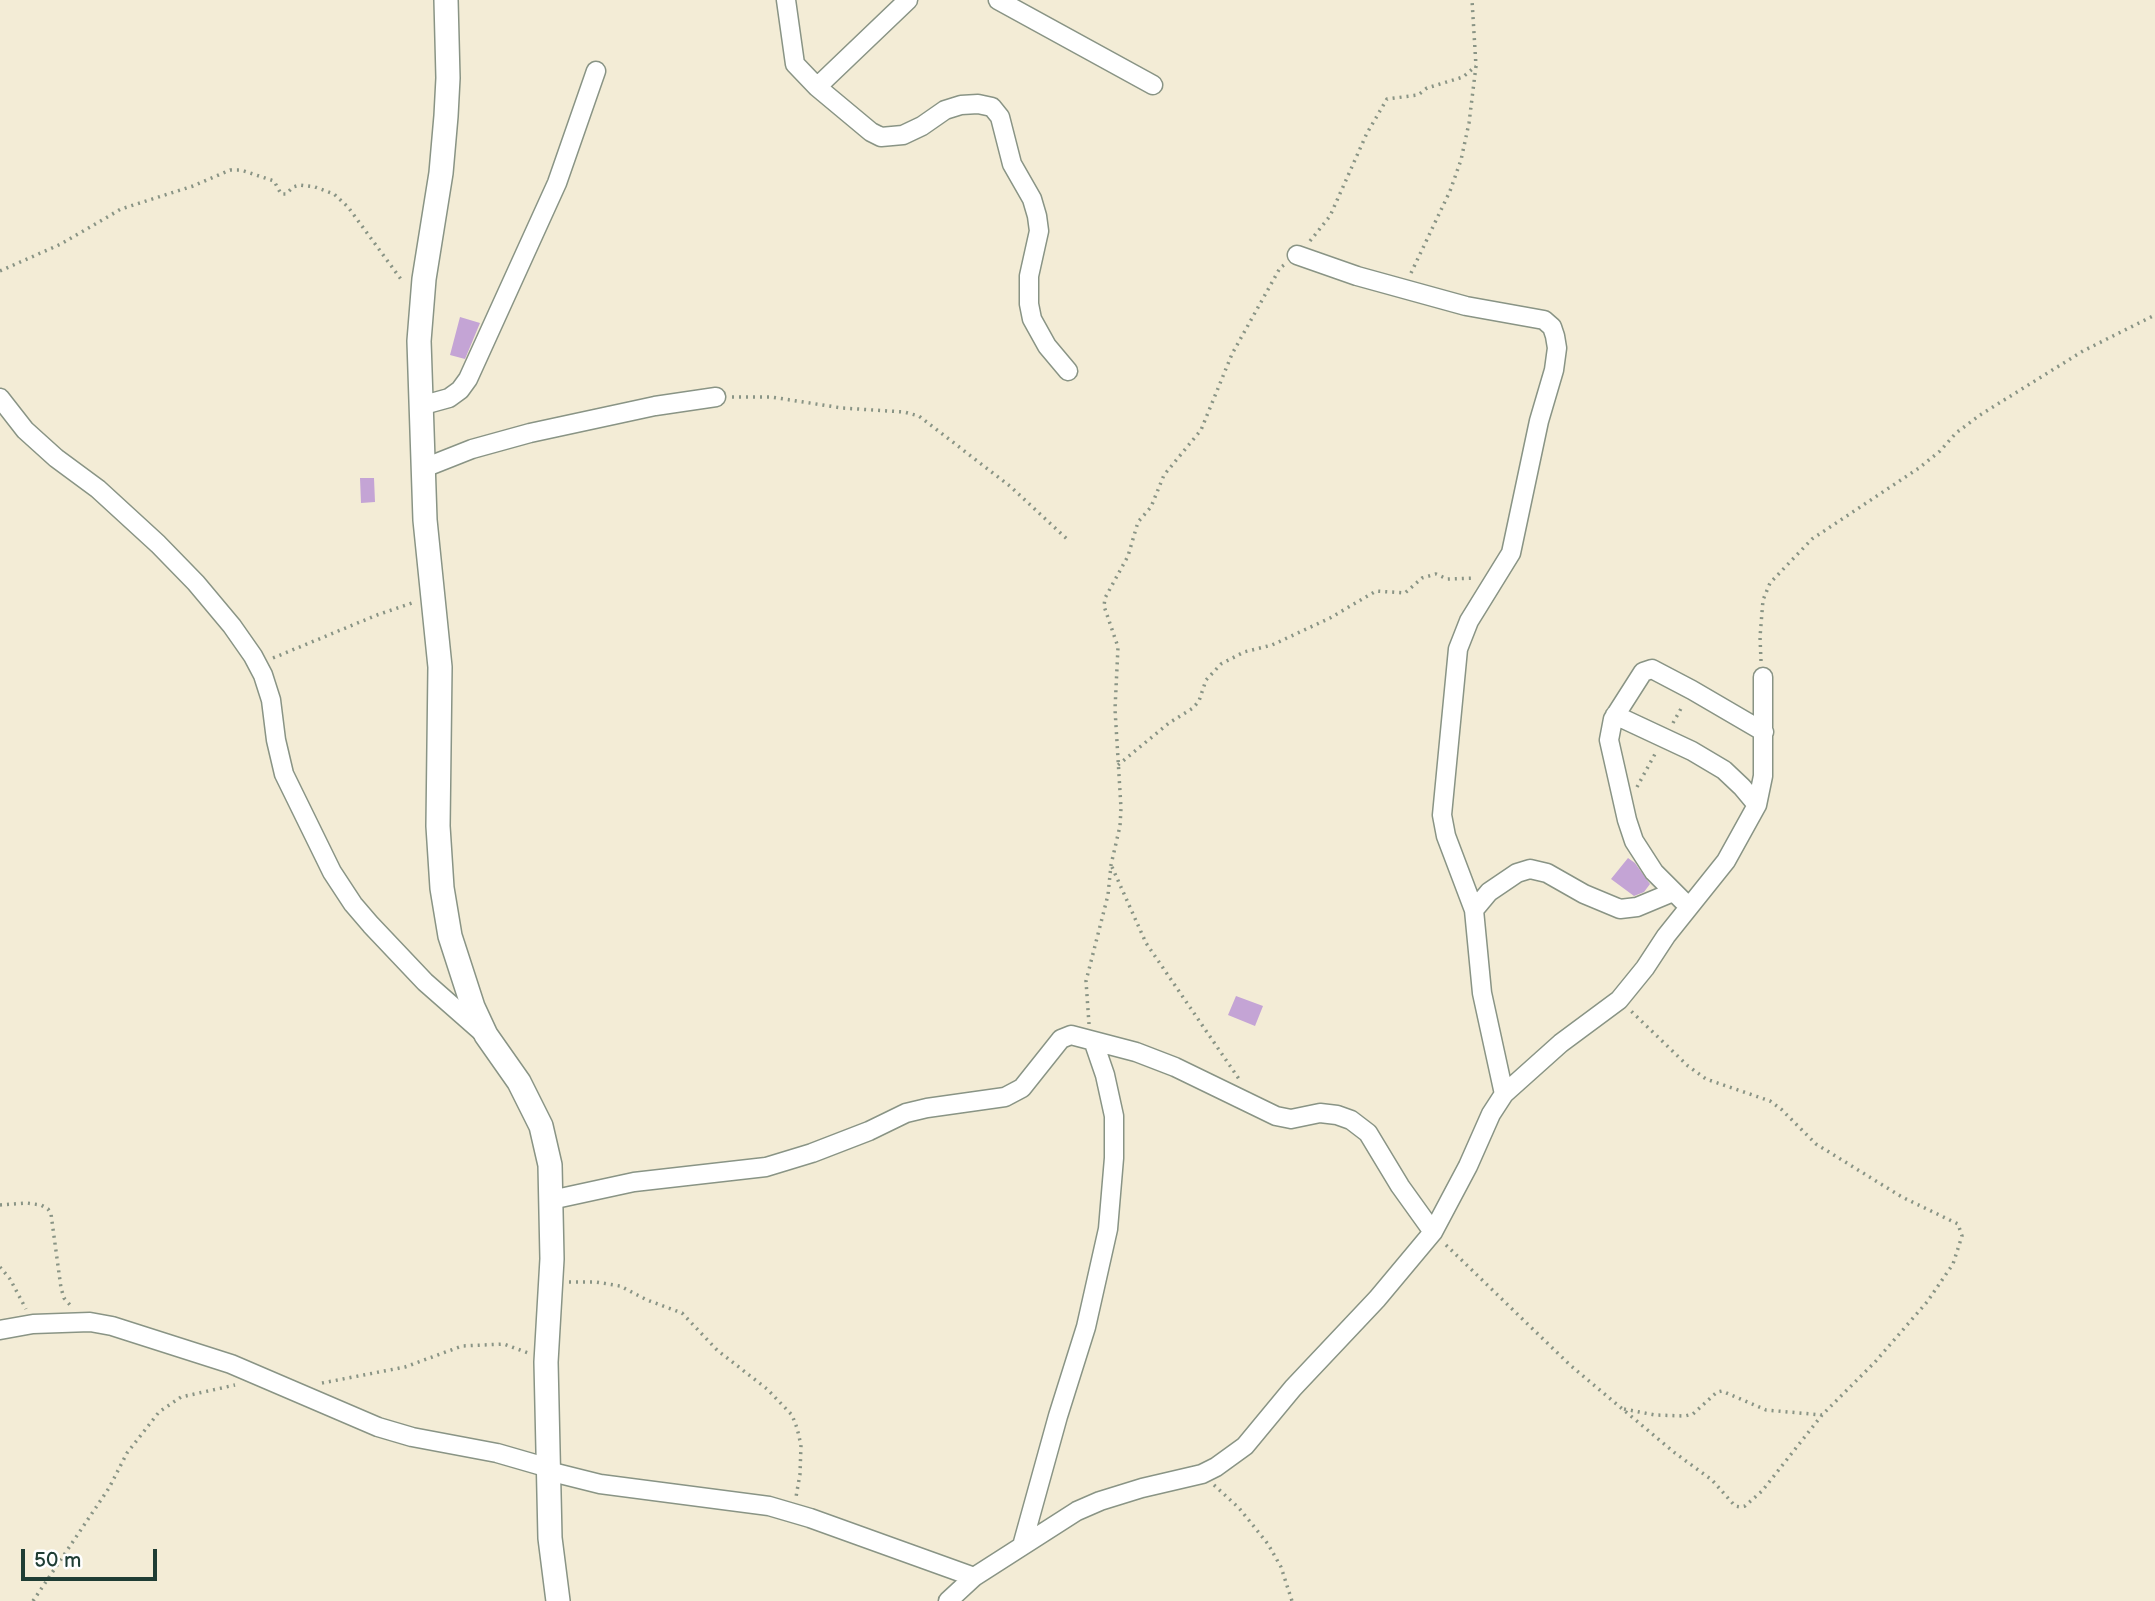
<!DOCTYPE html>
<style>
body{margin:0}
#map{position:relative;width:2155px;height:1601px;overflow:hidden;background:#f3ecd6;font-family:"Balsamiq Sans",sans-serif}
canvas{display:block}
.scale{position:absolute;left:21px;top:1549px;width:136px;height:32px;box-sizing:border-box;border:4px solid #1f3d34;border-top:0;padding-left:9px;font-size:21px;line-height:24px;white-space:nowrap;color:#1f3d34;-webkit-text-stroke:5px #fff;paint-order:stroke}
</style>
<div id="map">
<canvas width="2155" height="1601"></canvas>
<div class="scale">50 m</div>
</div>
<script>
const ctx = document.querySelector('canvas').getContext('2d');
ctx.lineJoin = 'round';
function fillPath(path, color) {
  ctx.fillStyle = color;
  ctx.fill(path, 'evenodd');
}
function shape(rows) {
  const path = new Path2D();
  for (const r of rows) {
    path.moveTo(r[0], r[1]);
    for (let i = 2; i < r.length; i += 2) path.lineTo(r[i], r[i + 1]);
  }
  return path;
}
function stroke(path, color, width, dash) {
  ctx.strokeStyle = color;
  ctx.lineWidth = width;
  ctx.lineCap = dash ? 'butt' : 'round';
  ctx.setLineDash(dash || []);
  ctx.stroke(path);
}
const building = shape([
 [460,317,480,323,465,359,450,355],
 [360,478,374,478,375,502,361,503],
 [1628,858,1635,863,1650,884,1644,892,1634,896,1611,879],
 [1236,996,1263,1006,1255,1026,1228,1015]
]);
const path = shape([
 [1310,241,1330,216,1367,133,1387,99,1418,95,1427,88,1463,77,1476,66],
 [0,271,61,244,121,209,193,186,230,170,241,170,274,181,281,194,286,194,293,187,300,185,315,187,334,194,348,207,403,282],
 [1411,273,1450,191,1461,160,1469,123,1476,66,1472,0],
 [732,397,771,397,842,408,904,412,919,416,1011,487,1068,540],
 [273,658,377,615,415,602],
 [1761,661,1760,637,1763,600,1770,583,1812,539,1919,468,1940,451,1956,433,1980,415,2083,351,2155,315],
 [1673,723,1683,705],
 [1118,765,1169,723,1193,708,1199,701,1206,680,1221,664,1244,652,1272,645,1330,618,1376,591,1405,593,1422,578,1436,574,1447,579,1475,578],
 [1637,787,1655,754],
 [1112,867,1146,943,1239,1079],
 [1089,1024,1086,981,1108,895,1111,865,1120,826,1121,808,1115,709,1118,647,1104,606,1105,598,1128,556,1138,522,1151,507,1164,475,1201,430,1232,354,1280,268,1284,265],
 [0,1205,27,1203,41,1205,48,1209,51,1214,61,1288,64,1298,70,1305],
 [1446,1245,1570,1365,1675,1453,1712,1480,1735,1506,1740,1507,1745,1506,1762,1491,1822,1415,1875,1362,1927,1302,1953,1264,1962,1236,1958,1224,1902,1197,1816,1144,1781,1109,1770,1101,1706,1079,1688,1066,1631,1011],
 [0,1267,10,1279,26,1309],
 [569,1282,596,1282,620,1286,647,1300,682,1313,717,1350,767,1389,792,1415,797,1428,801,1445,800,1474,796,1497],
 [322,1383,405,1367,462,1346,504,1344,528,1353],
 [1624,1409,1655,1415,1685,1416,1693,1414,1717,1392,1722,1391,1766,1410,1822,1415],
 [1214,1485,1239,1508,1268,1544,1281,1567,1292,1601],
 [33,1601,109,1488,127,1453,159,1412,181,1397,235,1385]
]);
const minor = shape([
 [786,0,795,64,817,87,871,132,881,137,903,135,922,126,945,110,961,105,978,104,992,107,1000,117,1012,164,1032,199,1037,216,1039,231,1029,276,1029,304,1032,319,1047,346,1068,371],
 [998,0,1153,85],
 [817,87,908,0],
 [1297,255,1357,276,1466,306,1544,320,1552,327,1555,336,1557,348,1554,370,1539,421,1511,553,1469,621,1458,649,1442,815,1446,836,1474,910,1482,993,1504,1094],
 [0,398,25,430,56,458,98,489,158,544,196,583,232,626,253,656,263,675,271,700,276,740,284,774,332,872,353,904,371,925,425,982,483,1033],
 [420,406,449,398,460,390,468,379,557,183,596,71],
 [424,468,472,449,530,433,655,406,716,397],
 [1615,715,1692,751,1724,770,1742,787,1757,805],
 [1689,907,1654,872,1634,841,1627,820,1609,740,1613,719,1643,672,1652,669,1692,690,1764,732],
 [1474,910,1489,892,1517,873,1530,869,1547,873,1584,894,1620,909,1637,907,1673,892],
 [551,1200,634,1182,766,1167,812,1153,869,1131,906,1113,927,1108,1005,1097,1022,1088,1061,1039,1071,1035,1136,1052,1175,1067,1276,1116,1291,1119,1320,1113,1337,1115,1351,1120,1368,1133,1400,1186,1433,1232],
 [0,1330,33,1324,90,1322,112,1326,231,1364,378,1427,412,1437,497,1453,549,1468,552,1472,600,1484,769,1506,810,1518,974,1577],
 [1022,1546,1058,1416,1086,1327,1108,1229,1114,1158,1114,1116,1105,1075,1094,1043],
 [948,1601,974,1577,1077,1511,1100,1501,1142,1488,1202,1474,1216,1467,1245,1446,1293,1388,1377,1299,1433,1232,1468,1166,1491,1114,1504,1094,1561,1043,1619,1000,1645,968,1666,936,1726,861,1757,805,1763,776,1763,677]
]);
const tertiary = shape([
 [446,0,448,78,446,116,441,173,424,279,419,341,425,520,440,667,438,826,442,888,450,936,473,1007,486,1035,519,1082,541,1126,550,1165,552,1259,546,1362,550,1538,558,1601]
]);
fillPath(building, '#c4a4d5');
stroke(minor, '#899485', 21);
stroke(tertiary, '#899485', 26);
stroke(path, '#899485', 3.5, [2, 5]);
stroke(minor, '#fff', 18);
stroke(tertiary, '#fff', 23);
</script>
